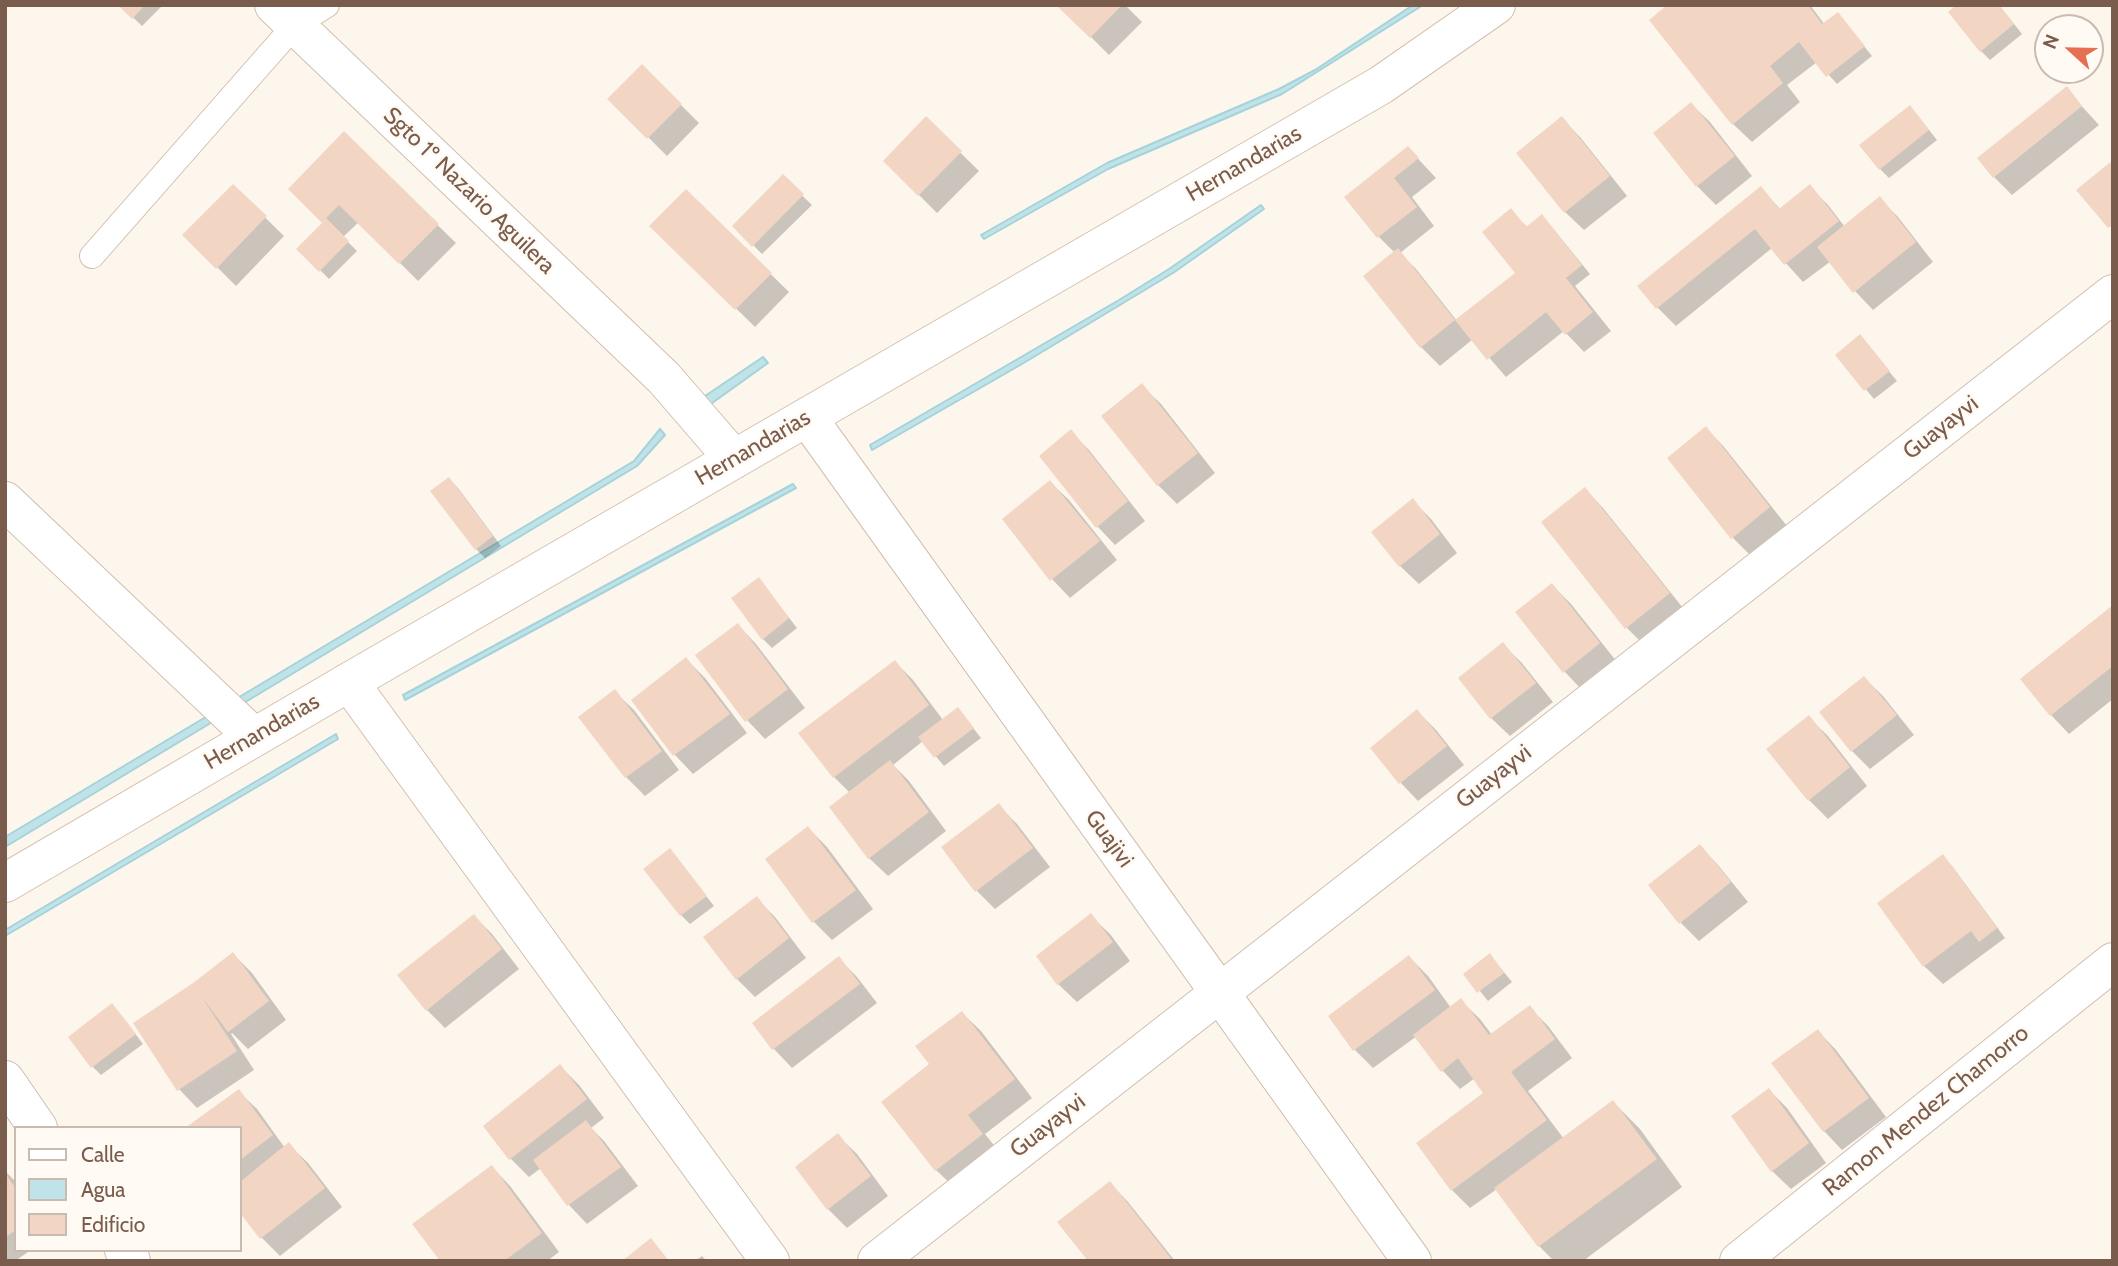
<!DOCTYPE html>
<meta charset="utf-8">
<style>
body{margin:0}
#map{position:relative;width:2118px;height:1266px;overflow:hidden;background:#fdf6ec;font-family:Cabin,sans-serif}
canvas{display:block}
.frame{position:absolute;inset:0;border:7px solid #7a5c4d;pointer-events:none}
.legend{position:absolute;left:14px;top:1126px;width:228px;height:126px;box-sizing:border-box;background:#fffaf3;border:2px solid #cabbb1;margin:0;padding:9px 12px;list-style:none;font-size:21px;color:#7a5c4d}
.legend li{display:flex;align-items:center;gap:14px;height:35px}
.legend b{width:35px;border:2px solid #cabbb1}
.north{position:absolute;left:2034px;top:14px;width:70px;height:70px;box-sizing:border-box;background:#fffaf3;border:2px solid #cabbb1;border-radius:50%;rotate:292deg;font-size:19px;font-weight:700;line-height:28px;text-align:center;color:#7a5c4d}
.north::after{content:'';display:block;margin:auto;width:24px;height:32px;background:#e76f51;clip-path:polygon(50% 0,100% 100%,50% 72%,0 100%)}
</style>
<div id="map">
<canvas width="2118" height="1266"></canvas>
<div class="frame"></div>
<ul class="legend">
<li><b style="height:9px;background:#fff"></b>Calle</li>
<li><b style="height:19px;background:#bfe3e8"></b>Agua</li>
<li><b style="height:19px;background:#f3d5c3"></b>Edificio</li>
</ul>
<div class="north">N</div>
</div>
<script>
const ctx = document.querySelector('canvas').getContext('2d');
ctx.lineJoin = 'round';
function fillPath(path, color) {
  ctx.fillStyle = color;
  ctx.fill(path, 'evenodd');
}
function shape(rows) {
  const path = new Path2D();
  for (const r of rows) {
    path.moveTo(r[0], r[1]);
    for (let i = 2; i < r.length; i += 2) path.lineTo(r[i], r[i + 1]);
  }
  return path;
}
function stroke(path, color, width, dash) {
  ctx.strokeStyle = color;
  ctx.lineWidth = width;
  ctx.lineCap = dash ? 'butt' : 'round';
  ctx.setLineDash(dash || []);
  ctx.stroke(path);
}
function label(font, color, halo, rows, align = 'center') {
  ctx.font = font + ' Cabin,sans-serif';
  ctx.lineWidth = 5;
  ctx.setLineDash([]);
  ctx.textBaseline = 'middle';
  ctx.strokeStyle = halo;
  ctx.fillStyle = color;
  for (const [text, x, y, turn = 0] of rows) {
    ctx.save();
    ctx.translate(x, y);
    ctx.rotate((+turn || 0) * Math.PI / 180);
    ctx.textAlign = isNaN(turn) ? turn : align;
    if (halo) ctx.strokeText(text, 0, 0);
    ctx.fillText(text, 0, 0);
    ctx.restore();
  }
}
const water = shape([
 [1413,5,1423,5,1282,94,1108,169,984,239,981,235,1107,163,1279,89,1315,70,1413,5],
 [1261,205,1264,209,1173,273,1022,364,872,450,870,445,1119,300,1169,269,1261,205],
 [763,357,768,363,708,406,702,398,763,357],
 [660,429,665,435,637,466,5,847,5,837,634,461,660,429],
 [793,484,796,488,405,700,403,695,793,484],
 [336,734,338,739,5,936,5,930,336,734]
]);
const shadow = shape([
 [120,5,163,5,142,26],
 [1059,5,1125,5,1142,22,1109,55],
 [1724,5,1810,5,1825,25,1846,24,1872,56,1837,84,1817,62,1787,85,1800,102,1752,142,1733,124],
 [1959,5,1999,5,2022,34,1990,60,1981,51],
 [642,66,699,123,667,156,610,99],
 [2066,89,2099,125,2012,195,1994,177],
 [1691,104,1710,122,1752,176,1716,205,1697,186,1655,133],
 [1918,116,1937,140,1889,178,1880,169],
 [926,119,979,171,937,213,885,161],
 [1562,119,1580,137,1627,196,1584,230,1565,212],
 [344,134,456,243,418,281,359,222,343,237,357,251,329,279,299,249,325,223],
 [1408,148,1436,178,1412,197,1434,226,1400,253,1416,269,1457,321,1517,273,1511,211,1528,228,1551,226,1590,274,1575,286,1611,331,1584,352,1564,331,1506,377,1473,339,1440,366,1421,347,1365,277,1395,253,1379,237,1347,197],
 [783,177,812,205,762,254,734,226],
 [233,186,284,236,236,286,185,235],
 [1810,187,1828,205,1845,227,1880,199,1898,217,1933,262,1873,310,1855,291,1831,261,1803,282,1772,248,1676,326,1657,307,1761,188,1781,210],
 [686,191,789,292,755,327,652,226],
 [1860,336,1897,381,1874,399,1837,355],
 [1142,386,1161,404,1215,473,1177,504,1158,485,1104,417],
 [1706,428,1724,447,1787,526,1751,556,1732,537],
 [1071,432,1089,450,1145,521,1115,545,1097,526],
 [449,479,458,488,501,546,485,558,476,549],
 [1050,482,1069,500,1117,560,1070,598,1052,579],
 [1585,489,1603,508,1687,613,1645,646,1627,628],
 [1413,501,1431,519,1457,553,1419,584,1400,566],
 [759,579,797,628,772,648,763,639],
 [1552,585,1571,604,1617,662,1582,690,1564,671],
 [2113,607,2113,699,2069,734,2051,715],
 [738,625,756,644,805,708,765,739,747,720],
 [1502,644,1521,662,1553,702,1510,736,1491,718],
 [686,659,705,678,747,733,693,774,675,755,633,700],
 [895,662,913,680,943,720,958,709,981,738,944,766,923,741,893,765,909,781,946,831,888,876,869,858,850,793,834,777],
 [1864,678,1883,696,1914,735,1870,769,1852,751],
 [615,692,634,710,679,770,645,796,626,777,581,718],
 [1417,711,1436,730,1464,765,1418,801,1400,782],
 [1808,717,1827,735,1867,786,1828,819,1809,800,1769,749],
 [999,806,1017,824,1050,867,995,909,977,891],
 [808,828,827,847,873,909,832,940,814,922,767,860],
 [1700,846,1718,865,1748,902,1699,941,1681,923],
 [670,850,714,906,690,924,681,915],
 [1943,857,1952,866,2005,938,1943,984,1924,966],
 [757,899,775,917,806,958,755,997,737,979],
 [474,916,492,934,519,969,445,1028,427,1010],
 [1091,916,1110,934,1130,961,1077,1002,1058,984],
 [233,954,252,973,286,1020,248,1049,232,1033,231,1034,254,1070,197,1108,179,1089,194,985],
 [1490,955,1512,982,1488,1001,1466,974],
 [1409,957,1428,976,1451,1008,1461,1001,1480,1019,1492,1035,1529,1007,1548,1026,1572,1058,1528,1091,1564,1139,1613,1102,1640,1129,1682,1187,1583,1261,1554,1261,1539,1246,1497,1189,1470,1208,1452,1190,1486,1093,1475,1078,1460,1089,1442,1070,1417,1036,1373,1068,1355,1050,1330,1017],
 [839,959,857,977,877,1003,792,1068,774,1049,754,1024],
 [962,1013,981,1031,1032,1098,985,1134,1000,1153,955,1188,936,1170,931,1065],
 [121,1015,143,1044,101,1075,92,1066],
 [1818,1031,1836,1050,1886,1117,1842,1150,1824,1131,1774,1064],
 [560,1066,579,1085,604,1118,591,1128,604,1141,638,1186,587,1224,569,1205,541,1168,529,1177,511,1159,486,1126],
 [1769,1090,1787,1108,1826,1163,1791,1189,1772,1171],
 [238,1091,257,1109,285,1148,289,1145,308,1163,342,1207,280,1256,262,1238,240,1211],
 [838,1136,857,1154,888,1196,847,1228,828,1209,797,1167],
 [492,1167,510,1186,559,1252,547,1261,442,1261],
 [5,1171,16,1182,16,1250,31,1250,15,1261,5,1261],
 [1110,1183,1128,1202,1175,1261,1091,1261],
 [702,1256,707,1261,695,1261]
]);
const building = shape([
 [118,5,145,5,132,19],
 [1056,5,1122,5,1090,38],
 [1667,5,1808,5,1822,24,1838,12,1865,46,1826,77,1799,42,1770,66,1783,83,1732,125,1649,20],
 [1956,5,1999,5,2014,24,1980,52,1948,12],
 [642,64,682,104,647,139,607,99],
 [2067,86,2082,106,1993,178,1977,158],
 [1691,102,1735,156,1696,187,1653,133],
 [1910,105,1929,130,1879,170,1859,145],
 [926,116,962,151,918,196,883,161],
 [1562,116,1610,176,1564,213,1516,153],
 [344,131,439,224,399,264,339,205,326,218,349,241,319,272,296,249,322,223,288,189],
 [1408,146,1419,158,1394,178,1417,207,1377,238,1344,197],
 [2113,160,2113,225,2108,228,2076,190],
 [783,174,804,194,752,247,732,226],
 [233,184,267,216,216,269,182,235],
 [1810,184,1839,221,1784,265,1755,229,1656,309,1637,286,1761,186,1779,209],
 [686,189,772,273,735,310,649,226],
 [1880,196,1916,242,1853,293,1817,247],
 [1511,208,1526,227,1542,214,1582,265,1566,278,1593,312,1565,335,1546,312,1487,360,1455,320,1515,273,1482,232],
 [1398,248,1455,320,1420,348,1363,276],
 [1860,334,1890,371,1864,391,1835,355],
 [1142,383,1198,453,1157,486,1101,416],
 [1706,426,1770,507,1731,539,1667,458],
 [1071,429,1128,501,1096,528,1039,456],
 [449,477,493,536,475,550,430,491],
 [1050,480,1100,541,1050,581,1002,519],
 [1585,487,1670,593,1625,629,1541,522],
 [1413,498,1440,534,1399,567,1371,532],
 [759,577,789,618,762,640,731,598],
 [1552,583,1600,643,1563,673,1515,612],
 [2113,605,2113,666,2050,716,2020,679],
 [738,623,788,689,745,722,695,655],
 [1503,642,1536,683,1490,719,1458,678],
 [686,657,730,714,673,756,631,700],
 [895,660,929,705,833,778,798,733],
 [1864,676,1897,715,1851,752,1819,712],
 [615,689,662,751,625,778,578,717],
 [958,707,974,728,934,758,918,737],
 [1417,709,1447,746,1399,784,1370,748],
 [1809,715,1850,767,1808,801,1766,749],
 [890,760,929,812,868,859,829,807],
 [999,803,1033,848,975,892,941,847],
 [808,826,856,890,812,923,765,859],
 [1700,844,1731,882,1679,924,1648,885],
 [670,848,707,896,680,916,643,869],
 [1943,854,1997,928,1979,942,1971,931,1923,967,1877,903],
 [757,896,789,938,736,980,703,937],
 [1091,913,1113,942,1057,985,1036,956],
 [474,914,502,949,426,1011,397,975],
 [233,952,269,1001,228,1032,201,996,237,1051,177,1091,133,1023,193,983],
 [1490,953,1504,973,1477,993,1463,974],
 [1409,955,1435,990,1353,1051,1328,1016],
 [839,956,860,984,772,1050,752,1023],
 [1461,998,1489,1035,1530,1005,1555,1039,1511,1072,1547,1120,1451,1191,1416,1143,1483,1093,1458,1058,1441,1072,1413,1035],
 [112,1003,136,1034,91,1068,68,1037],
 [962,1011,1015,1079,968,1115,983,1134,935,1171,881,1102,929,1064,915,1046],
 [1818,1029,1869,1098,1823,1132,1771,1063],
 [560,1064,587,1099,509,1160,483,1126],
 [1769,1088,1809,1143,1771,1172,1731,1116],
 [239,1089,273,1135,240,1160,240,1128,185,1128],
 [1613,1100,1657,1159,1538,1247,1494,1188],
 [586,1120,621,1167,567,1206,533,1160],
 [838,1133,871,1176,827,1210,795,1167],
 [289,1142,325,1188,260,1239,240,1213,240,1182],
 [492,1165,542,1233,504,1261,440,1261,412,1224],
 [5,1173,16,1189,16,1230,5,1237],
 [1110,1181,1173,1261,1088,1261,1057,1222],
 [651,1238,669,1261,622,1261]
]);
const lane = shape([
 [92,256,295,25,327,5]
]);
const street = shape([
 [274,5,664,378,734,459],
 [807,417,1412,1261],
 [5,501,254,737],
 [349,682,770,1261],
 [5,1080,38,1128],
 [124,1250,131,1261],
 [877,1261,2113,294],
 [1739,1261,2113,962]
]);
const secondary = shape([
 [5,883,349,682,1381,85,1496,5]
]);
const streetNames = [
 ["Hernandarias",1244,164,-30],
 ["Sgto 1º Nazario Aguilera",469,191,44],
 ["Guayayvi",1941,428,-38],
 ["Hernandarias",753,448,-30],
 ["Hernandarias",262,732,-30],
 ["Guayayvi",1494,777,-38],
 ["Guajivi",1109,839,54],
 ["Ramon Mendez Chamorro",1926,1111,-39],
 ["Guayayvi",1048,1126,-38]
];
fillPath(water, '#bfe3e8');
stroke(water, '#a5d3da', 2);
fillPath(shadow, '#0003');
fillPath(building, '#f3d5c3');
stroke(lane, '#d1beb0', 26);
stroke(street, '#d1beb0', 40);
stroke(secondary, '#d6c0b0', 40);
stroke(lane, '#fff', 24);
stroke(street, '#fff', 38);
stroke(secondary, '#fff', 38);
label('23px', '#7a5c4d', '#fffaf3', streetNames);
</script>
